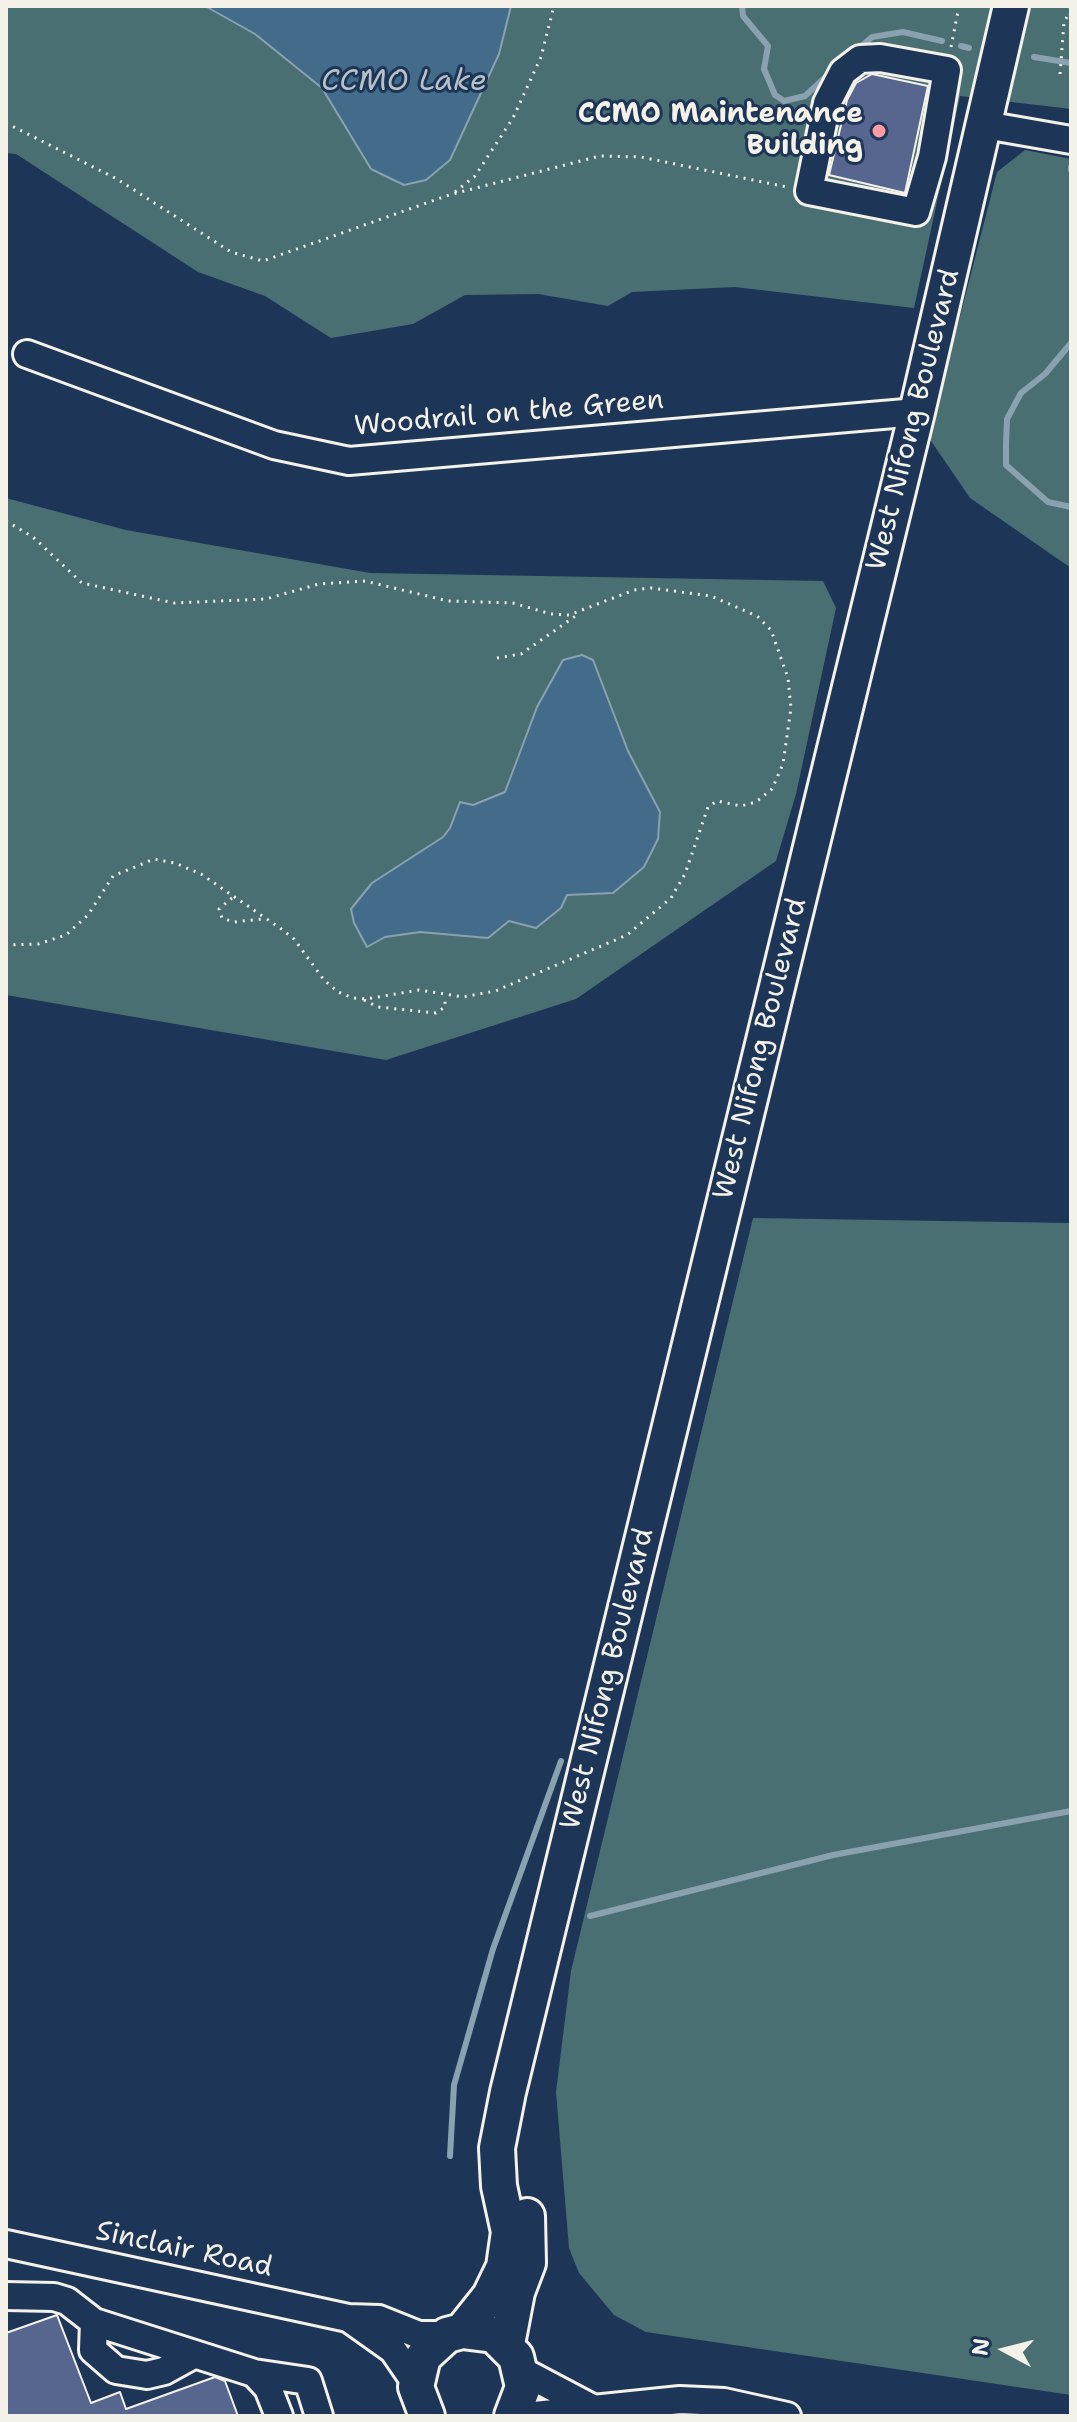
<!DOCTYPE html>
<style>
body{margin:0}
#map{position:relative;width:1077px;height:2422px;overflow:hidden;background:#1d3557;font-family:"Shantell Sans",sans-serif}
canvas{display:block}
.frame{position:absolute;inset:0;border:8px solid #f4f1e8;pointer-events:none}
.north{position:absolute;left:965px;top:2310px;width:80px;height:80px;-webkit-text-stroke:6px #1d3557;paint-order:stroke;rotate:277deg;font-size:22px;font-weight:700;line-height:32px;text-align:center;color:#f4f1e8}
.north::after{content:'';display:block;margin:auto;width:28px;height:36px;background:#f4f1e8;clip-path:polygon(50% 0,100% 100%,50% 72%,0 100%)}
</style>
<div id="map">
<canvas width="1077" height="2422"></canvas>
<div class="frame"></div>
<div class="north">N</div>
</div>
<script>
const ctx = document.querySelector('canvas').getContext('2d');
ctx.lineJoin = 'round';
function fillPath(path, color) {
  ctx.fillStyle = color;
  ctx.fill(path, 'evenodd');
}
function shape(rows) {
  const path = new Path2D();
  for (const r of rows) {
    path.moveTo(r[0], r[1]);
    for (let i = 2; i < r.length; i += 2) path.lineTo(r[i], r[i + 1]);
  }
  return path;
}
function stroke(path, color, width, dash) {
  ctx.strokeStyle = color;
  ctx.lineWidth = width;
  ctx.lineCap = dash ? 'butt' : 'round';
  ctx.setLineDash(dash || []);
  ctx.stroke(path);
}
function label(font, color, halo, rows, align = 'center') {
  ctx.font = font + ' "Shantell Sans",sans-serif';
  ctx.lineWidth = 6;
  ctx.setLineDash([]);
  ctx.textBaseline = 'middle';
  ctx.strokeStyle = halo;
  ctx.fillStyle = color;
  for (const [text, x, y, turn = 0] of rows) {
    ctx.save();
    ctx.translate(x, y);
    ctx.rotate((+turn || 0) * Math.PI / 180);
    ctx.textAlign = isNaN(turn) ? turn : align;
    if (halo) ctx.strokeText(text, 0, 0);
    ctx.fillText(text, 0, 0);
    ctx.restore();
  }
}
const green = shape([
 [6,6,1071,6,1071,109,960,96,914,308,735,287,632,292,608,306,538,294,465,295,413,324,331,338,265,296,198,272,16,154,6,153],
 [1025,150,1071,159,1071,568,970,498,929,438,997,172],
 [6,498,126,530,370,573,823,581,836,608,796,794,776,861,576,999,386,1060,6,995],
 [753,1218,1071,1223,1071,2395,646,2332,614,2315,579,2273,569,2248,556,2092,571,1971]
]);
const water = shape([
 [205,6,511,6,499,54,450,160,426,180,404,185,371,169,322,88,255,34,205,6],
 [582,655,593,660,628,751,660,812,658,839,644,867,613,893,567,895,561,908,536,928,509,921,488,938,420,932,385,937,367,947,354,923,351,909,372,883,443,837,450,828,460,802,473,805,505,792,537,707,563,660,582,655]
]);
const stream = shape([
 [742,6,743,16,768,46,764,69,775,95,784,101,805,96,831,72],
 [961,46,969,48],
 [858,49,872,37,903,32,942,41],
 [1034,57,1071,63],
 [1071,167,1071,170],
 [1071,343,1045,374,1021,393,1007,419,1006,444,1006,465,1048,502,1071,507],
 [590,1916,833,1855,1071,1811],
 [450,2156,454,2085,493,1949,561,1761]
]);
const building = shape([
 [872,74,928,86,905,193,829,175,847,100,856,83,872,74],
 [57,2315,91,2403,120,2392,126,2409,215,2377,225,2381,238,2416,6,2416,6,2333,57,2315]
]);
const path = shape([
 [1069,6,1071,19],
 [951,47,959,6],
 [1060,74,1064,22,1068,15],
 [6,123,117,179,231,252,263,261,449,195,600,156,641,157,787,187],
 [455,192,475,176,513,118,541,57,554,6],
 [6,521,33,537,82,583,174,603,266,599,319,584,365,581,448,601,513,603,551,614,569,615,634,590,651,588,711,596,757,616,771,630,788,678,791,708,783,764,772,789,756,802,741,806,717,801,708,807,685,874,671,898,627,935,495,991,463,997,419,990,366,999,353,998,338,992,324,980,294,939,280,928,201,874,175,863,154,859,113,876,88,915,66,935,38,944,6,945],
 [497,658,521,654,577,615],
 [232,898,219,909,222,918,234,922,262,919],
 [364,1000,378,1007,436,1013,445,1007,445,996]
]);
const minor = shape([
 [880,58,947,70,932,157,916,212,809,191,827,103,843,72,860,59,880,58],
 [985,125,1071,140],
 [27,354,274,445,349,461,917,412],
 [6,2244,348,2318,379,2319,419,2335,447,2335],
 [6,2296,54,2297,67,2301,94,2322],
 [348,2318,393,2350,417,2385],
 [195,2354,164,2371,147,2375,116,2370,93,2350,94,2322,254,2373,268,2388,279,2416],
 [522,2371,594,2409],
 [254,2373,308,2381,319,2416],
 [525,2416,680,2400,724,2402,787,2416]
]);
const major = shape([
 [462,2331,490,2296,504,2267,509,2232,499,2186,497,2148,508,2092,917,412,1011,6],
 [507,2344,517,2292,528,2263,527,2216],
 [427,2416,416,2387,423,2357,447,2335,462,2331,494,2335,516,2357,523,2387,512,2416]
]);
const markers = [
 [879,131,8,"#ff9aa2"]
];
const poiNames = [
 ["CCMO Maintenance",863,115],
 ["Building",863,147]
];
const streetNames = [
 ["Woodrail on the Green",509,414,-5],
 ["West Nifong Boulevard",914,420,-76],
 ["West Nifong Boulevard",761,1049,-76],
 ["West Nifong Boulevard",608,1679,-76],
 ["Sinclair Road",184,2250,12]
];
const waterNames = [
 ["CCMO Lake",404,82]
];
fillPath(green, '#496f73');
fillPath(water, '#436c8a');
stroke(water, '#8aa1b0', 2);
stroke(stream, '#8aa1b0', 6);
fillPath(building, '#56668e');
stroke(building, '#f4f1e8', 2);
stroke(minor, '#f4f1e8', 32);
stroke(major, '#f4f1e8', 40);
stroke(path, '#f4f1e8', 3, [2, 6]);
stroke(minor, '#1d3557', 26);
stroke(major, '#1d3557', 34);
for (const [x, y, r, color] of markers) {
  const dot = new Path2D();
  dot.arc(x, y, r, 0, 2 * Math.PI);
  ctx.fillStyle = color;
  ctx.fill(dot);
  stroke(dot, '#1d3557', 3);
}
label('bold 28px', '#f4f1e8', '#1d3557', poiNames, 'right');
label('28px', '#f4f1e8', '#1d3557', streetNames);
label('italic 30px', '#b6c2c7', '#1d3557', waterNames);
</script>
